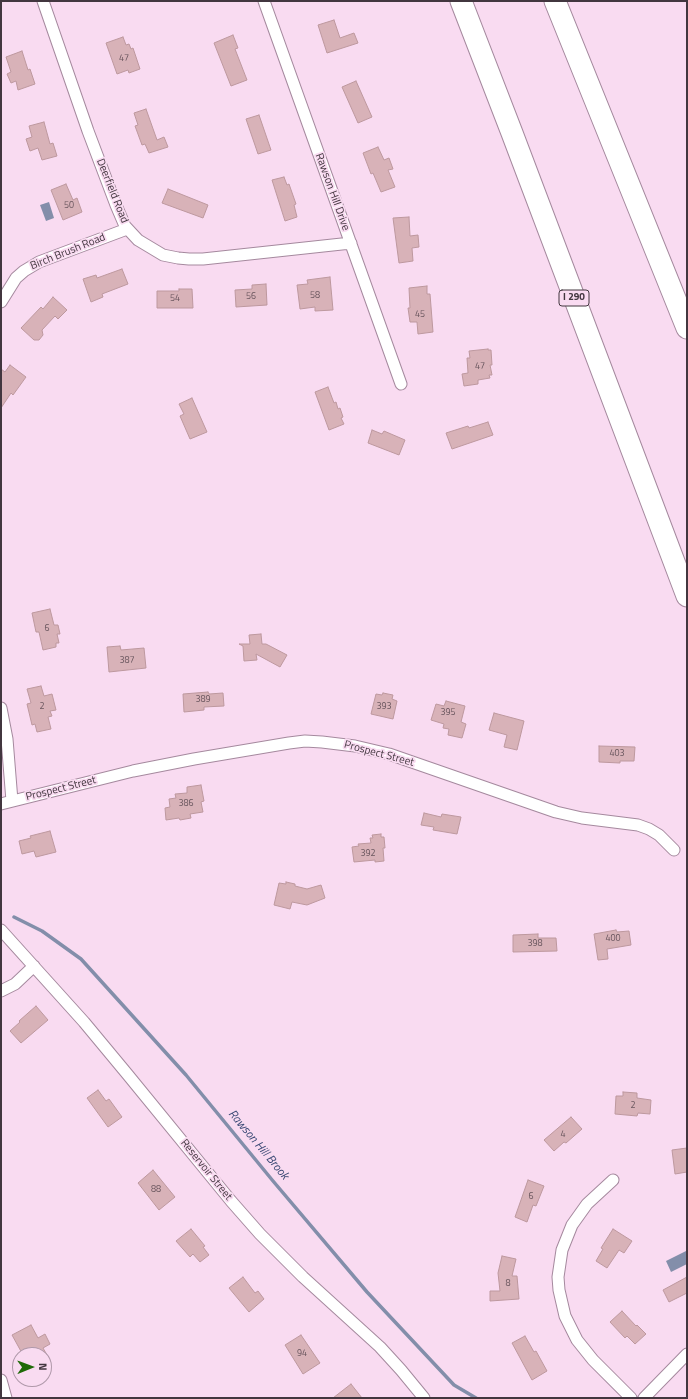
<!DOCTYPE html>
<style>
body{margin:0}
#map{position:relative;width:688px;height:1399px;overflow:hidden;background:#f9dbf1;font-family:"Titillium Web",sans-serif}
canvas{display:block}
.frame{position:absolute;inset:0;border:2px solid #42363f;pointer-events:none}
.north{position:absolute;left:12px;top:1347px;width:40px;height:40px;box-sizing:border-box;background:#f9dbf1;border:1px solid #b099aa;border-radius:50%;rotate:89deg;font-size:11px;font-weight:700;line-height:16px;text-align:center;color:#42363f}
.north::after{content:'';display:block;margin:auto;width:14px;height:18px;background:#1f6a08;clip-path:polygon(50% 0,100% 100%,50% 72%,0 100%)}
</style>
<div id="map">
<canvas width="688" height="1399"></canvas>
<div class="frame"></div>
<div class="north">N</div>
</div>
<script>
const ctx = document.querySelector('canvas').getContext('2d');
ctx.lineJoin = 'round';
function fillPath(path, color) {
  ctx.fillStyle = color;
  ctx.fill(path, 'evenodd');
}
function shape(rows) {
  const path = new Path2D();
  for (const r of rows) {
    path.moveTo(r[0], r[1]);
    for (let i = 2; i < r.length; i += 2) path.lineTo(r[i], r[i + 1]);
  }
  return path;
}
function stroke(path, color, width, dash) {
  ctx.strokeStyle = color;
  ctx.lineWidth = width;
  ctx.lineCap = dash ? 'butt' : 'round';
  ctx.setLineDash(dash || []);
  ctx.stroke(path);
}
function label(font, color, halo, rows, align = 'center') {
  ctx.font = font + ' "Titillium Web",sans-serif';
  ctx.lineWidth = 3.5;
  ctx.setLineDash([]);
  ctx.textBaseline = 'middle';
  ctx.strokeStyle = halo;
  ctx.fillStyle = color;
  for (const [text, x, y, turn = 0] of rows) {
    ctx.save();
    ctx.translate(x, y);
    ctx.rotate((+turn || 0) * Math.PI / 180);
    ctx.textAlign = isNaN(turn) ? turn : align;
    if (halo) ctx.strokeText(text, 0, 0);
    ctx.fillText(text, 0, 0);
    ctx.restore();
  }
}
const water = shape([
 [49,202,54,218,46,221,40,205],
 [686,1251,687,1264,671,1272,666,1261]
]);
const stream = shape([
 [14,917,42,931,81,959,186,1075,273,1181,367,1292,454,1385,476,1398]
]);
const building = shape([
 [334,20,340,38,354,33,358,43,327,53,318,25,334,20],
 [233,35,238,48,235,49,247,80,231,86,214,43,233,35],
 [123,37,126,45,129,44,131,49,133,48,140,69,129,73,128,70,117,74,106,43,123,37],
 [22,51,28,70,30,69,35,84,18,90,16,81,11,83,7,74,11,72,6,57,22,51],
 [356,81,372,117,358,123,342,87,356,81],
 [146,109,157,140,164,137,168,147,149,153,145,144,142,145,135,126,138,125,134,113,146,109],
 [259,115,271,150,258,154,246,119,259,115],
 [44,122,50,144,53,143,57,156,42,160,38,148,30,151,26,139,32,137,29,126,44,122],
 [378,147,384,160,389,158,393,169,388,170,395,187,381,192,373,173,371,174,363,153,378,147],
 [284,177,287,185,289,184,296,204,294,205,297,217,285,221,272,180,284,177],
 [66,184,73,200,77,198,82,212,63,220,51,190,66,184],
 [168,189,208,205,203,218,162,203,168,189],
 [409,217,410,236,418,235,419,247,412,248,413,261,399,263,393,218,409,217],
 [122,269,128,284,102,294,103,297,91,302,83,279,96,275,97,278,122,269],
 [330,277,333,310,315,311,315,307,300,309,297,285,308,284,307,280,330,277],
 [266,284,267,305,236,307,235,290,252,289,252,285,266,284],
 [427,286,427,294,430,294,433,332,418,334,417,322,410,322,408,308,410,308,409,288,427,286],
 [179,289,192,289,193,308,157,308,157,291,179,291,179,289],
 [53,297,67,310,58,319,55,316,42,330,43,335,39,340,34,340,21,328,41,307,43,309,53,297],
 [488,349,488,350,491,350,492,365,490,365,492,375,489,375,490,378,478,380,478,384,464,386,462,374,468,373,467,358,470,358,469,351,488,349],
 [10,365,26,377,13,395,11,393,1,408,1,369,5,372,10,365],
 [328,387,334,403,336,402,338,409,340,408,343,417,341,418,344,424,329,430,315,392,328,387],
 [192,398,207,432,190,439,180,416,184,414,179,404,192,398],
 [488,422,493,435,452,449,446,433,468,426,469,428,488,422],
 [372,430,382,434,384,431,405,440,399,455,368,443,372,430],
 [50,609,54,625,58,625,60,634,57,634,59,643,56,643,56,647,43,650,39,632,36,632,32,613,50,609],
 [261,634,262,644,266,644,287,655,280,667,256,654,257,660,244,661,243,646,239,644,250,644,249,635,261,634],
 [120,646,121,650,144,648,146,668,109,672,107,647,120,646],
 [41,686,44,696,52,694,56,710,50,711,52,716,48,717,51,729,37,732,35,724,32,725,27,704,31,703,27,689,41,686],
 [208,692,209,694,223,693,224,706,204,707,204,710,184,712,183,694,208,692],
 [383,693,393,695,392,699,397,701,393,719,371,714,376,694,382,695,383,693],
 [446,701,465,706,461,722,466,724,462,738,448,735,449,729,443,728,444,724,431,720,436,704,444,706,446,701],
 [494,713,524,721,517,750,504,747,507,735,489,730,494,713],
 [599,746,635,747,634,761,620,761,620,763,599,762,599,746],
 [201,785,204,801,201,802,203,812,190,814,191,818,180,820,179,818,166,820,165,808,170,807,169,799,176,798,175,794,187,793,187,787,201,785],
 [424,813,441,817,442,814,461,817,457,834,433,830,434,827,421,825,424,813],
 [50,831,56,852,36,857,34,851,22,854,19,841,31,838,30,836,50,831],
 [381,834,381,837,384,837,385,848,383,848,384,861,375,862,375,860,354,862,352,847,359,846,358,844,371,843,370,838,373,838,372,835,381,834],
 [286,882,295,884,295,886,307,889,321,885,325,898,307,905,292,902,290,909,274,905,279,883,286,884,286,882],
 [616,930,617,932,629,931,631,945,607,949,608,959,598,960,594,934,616,930],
 [538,934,538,938,556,938,557,951,513,952,513,935,538,934],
 [36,1006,48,1020,21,1043,10,1031,20,1022,19,1021,36,1006],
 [98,1090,106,1101,109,1099,122,1117,108,1127,87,1098,98,1090],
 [623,1092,637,1093,637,1098,651,1100,650,1114,638,1113,637,1116,615,1114,616,1096,623,1096,623,1092],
 [571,1117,582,1129,566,1143,564,1142,554,1151,544,1140,571,1117],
 [687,1148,687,1172,675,1174,672,1150,687,1148],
 [153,1170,175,1197,159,1210,138,1183,153,1170],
 [528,1180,544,1186,536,1206,533,1205,527,1222,515,1217,528,1180],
 [191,1229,205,1246,203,1247,209,1255,200,1262,193,1254,190,1257,176,1241,191,1229],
 [613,1229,632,1241,624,1253,619,1250,607,1268,596,1261,603,1249,601,1248,613,1229],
 [502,1256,516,1259,512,1276,517,1276,519,1299,490,1301,490,1291,500,1291,498,1273,502,1256],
 [243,1277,255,1293,258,1291,264,1299,249,1312,229,1288,243,1277],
 [687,1277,687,1293,669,1302,663,1290,687,1277],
 [622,1311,636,1326,637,1325,646,1334,635,1344,627,1336,625,1338,610,1322,622,1311],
 [31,1325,38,1338,45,1334,50,1344,43,1348,47,1355,23,1355,12,1335,31,1325],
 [301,1335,320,1363,303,1374,285,1345,301,1335],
 [525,1336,534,1352,536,1351,547,1371,532,1380,512,1343,525,1336],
 [351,1384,362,1398,333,1398,351,1384]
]);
const street = shape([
 [43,1,88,131,116,205,125,226,138,240,163,255,178,258,189,259,203,259,351,243],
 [264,1,401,384],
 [1,302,16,278,24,271,39,262,127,229],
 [1,708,7,739,12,801],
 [1,804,133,771,194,759,289,743,305,741,322,742,355,746,389,754,556,812,582,818,638,825,649,829,659,835,674,850],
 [1,930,84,1022,128,1075,231,1201,260,1234,303,1277,380,1347,401,1370,424,1398],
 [1,991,15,984,34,966],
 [613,1180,587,1204,572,1225,562,1250,558,1277,559,1290,565,1316,577,1340,593,1360,631,1398],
 [1,1380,6,1398],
 [644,1398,687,1354]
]);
const highway = shape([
 [461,1,512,133,687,596],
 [555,1,687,328]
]);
const numberNames = [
 ["47",124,59],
 ["50",69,206],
 ["58",315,296],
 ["56",251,297],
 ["54",175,299],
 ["45",420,315],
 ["47",480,367],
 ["6",47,629],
 ["387",127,661],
 ["389",203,700],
 ["2",42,707],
 ["393",384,707],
 ["395",448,713],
 ["403",617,754],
 ["386",186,804],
 ["392",368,854],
 ["400",613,939],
 ["398",535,944],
 ["2",633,1106],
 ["4",563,1135],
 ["88",156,1190],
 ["6",531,1197],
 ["8",508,1284],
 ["94",302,1354]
];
const shields = [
 [574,298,30]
];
const shieldNames = [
 ["I 290",574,298]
];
const streetNames = [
 ["Deerfield Road",112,191,68],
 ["Rawson Hill Drive",332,192,70],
 ["Birch Brush Road",68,252,-22],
 ["Prospect Street",379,754,15],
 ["Prospect Street",61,789,-14],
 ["Reservoir Street",206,1170,51]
];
const waterNames = [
 ["Rawson Hill Brook",258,1145,50]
];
fillPath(water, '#838eaa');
stroke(stream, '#838eaa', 3.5);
fillPath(building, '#d8b2b8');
stroke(building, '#bd989e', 1);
stroke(street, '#a5899e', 13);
stroke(highway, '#a5899e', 23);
stroke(street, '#fff', 11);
stroke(highway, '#fff', 21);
label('9px', '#68555d', null, numberNames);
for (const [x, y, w] of shields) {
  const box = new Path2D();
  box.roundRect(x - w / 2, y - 8, w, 16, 3);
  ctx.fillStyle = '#f9dbf1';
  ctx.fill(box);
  stroke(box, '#42363f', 1);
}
label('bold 10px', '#42363f', null, shieldNames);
label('11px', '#42363f', '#f9dbf1', streetNames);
label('italic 12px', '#3b4a75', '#f9dbf1', waterNames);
</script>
